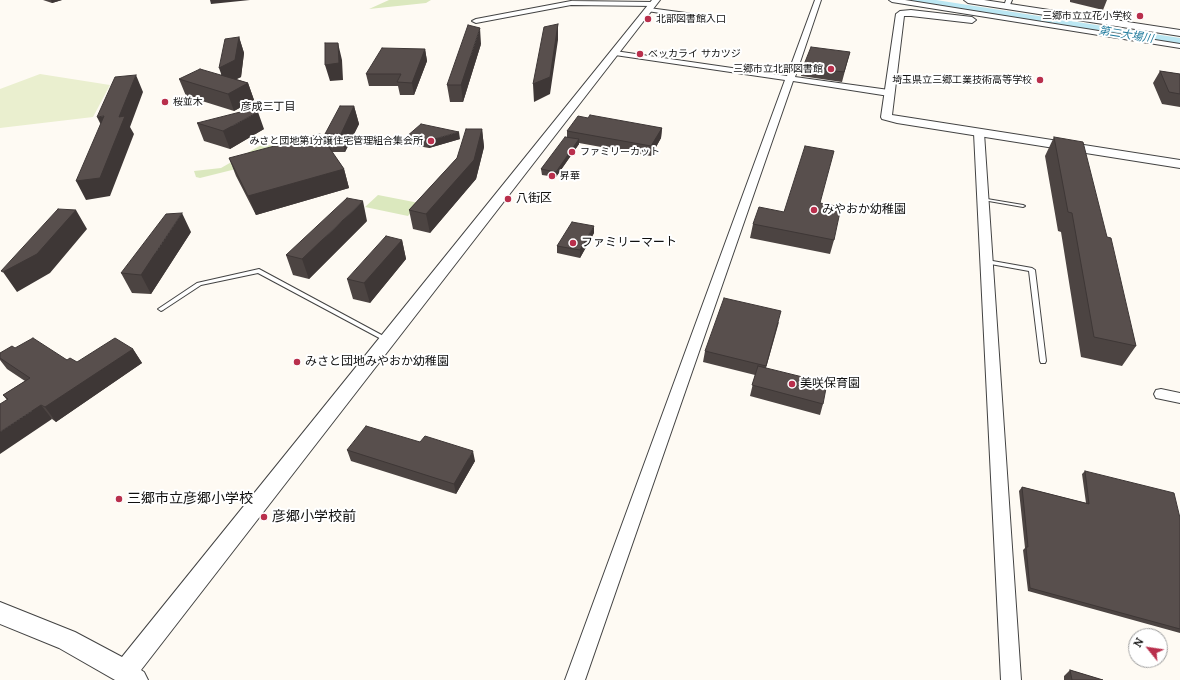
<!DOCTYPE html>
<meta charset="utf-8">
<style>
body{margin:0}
#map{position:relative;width:1180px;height:680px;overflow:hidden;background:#fefaf3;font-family:Lora,serif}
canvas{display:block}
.north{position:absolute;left:1128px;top:628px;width:40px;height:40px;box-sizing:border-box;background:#fff;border:1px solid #9f9f9f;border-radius:50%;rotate:300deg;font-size:11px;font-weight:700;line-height:16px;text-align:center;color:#101010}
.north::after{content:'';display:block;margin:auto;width:14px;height:18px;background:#b92f4c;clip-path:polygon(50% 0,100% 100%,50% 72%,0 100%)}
</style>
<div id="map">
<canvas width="1180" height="680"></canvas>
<div class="north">N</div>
</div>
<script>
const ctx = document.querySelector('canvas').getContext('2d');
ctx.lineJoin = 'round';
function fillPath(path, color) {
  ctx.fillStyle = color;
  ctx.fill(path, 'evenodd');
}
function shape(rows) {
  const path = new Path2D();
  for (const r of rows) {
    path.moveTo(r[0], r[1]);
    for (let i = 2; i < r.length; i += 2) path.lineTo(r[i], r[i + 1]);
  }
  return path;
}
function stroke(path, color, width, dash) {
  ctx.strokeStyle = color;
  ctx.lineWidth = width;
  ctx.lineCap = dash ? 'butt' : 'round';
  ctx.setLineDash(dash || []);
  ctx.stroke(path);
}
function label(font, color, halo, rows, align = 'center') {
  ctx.font = font + ' Lora,"Noto Sans JP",serif';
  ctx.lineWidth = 4;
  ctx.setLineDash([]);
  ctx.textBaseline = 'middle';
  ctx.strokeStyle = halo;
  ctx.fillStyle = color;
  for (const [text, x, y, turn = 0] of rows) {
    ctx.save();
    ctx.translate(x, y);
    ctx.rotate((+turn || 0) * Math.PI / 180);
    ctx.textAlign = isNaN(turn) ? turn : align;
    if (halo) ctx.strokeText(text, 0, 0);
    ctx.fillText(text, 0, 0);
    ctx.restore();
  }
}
const green = shape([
 [389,0,431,0,426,3,369,9],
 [263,144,284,148,288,156,200,178,196,177,194,171,221,168],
 [378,195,419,203,408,216,365,207]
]);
const pitch = shape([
 [40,74,110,85,93,117,0,128,0,89]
]);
const river = shape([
 [898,0,936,0,1180,38,1180,48,906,5,900,3,898,0]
]);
const service = shape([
 [981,198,1023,205,1025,206,1023,207,983,200,981,199,981,198],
 [987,260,1032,268,1035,270,1046,361,1045,363,1041,363,1040,361,1029,271,985,263,984,262,985,261,987,260],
 [259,269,389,339,390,340,387,342,385,341,258,273,201,285,163,310,161,311,158,309,197,283,259,269]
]);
const minor = shape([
 [815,0,821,0,795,77,889,90,893,93,889,96,793,81,585,680,565,680,785,80,615,55,611,53,615,51,787,76,815,0],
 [889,0,905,0,1180,44,1180,48,892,2,889,0],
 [1006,0,1012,0,1009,7,1004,6,1006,0],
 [571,1,653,2,656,4,653,6,571,5,476,23,472,21,476,19,571,1],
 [649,8,701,15,705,17,701,19,647,11,647,9,649,8],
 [979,130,984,133,1021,680,1001,680,974,133,979,130],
 [1161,389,1180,393,1180,403,1156,398,1154,394,1156,390,1161,389]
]);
const tertiary = shape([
 [652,0,660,0,141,670,144,672,148,680,115,680,59,648,0,624,0,602,75,632,122,657,652,0],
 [964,0,984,0,1180,30,1180,36,968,3,964,0],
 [911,10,972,17,976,20,972,23,911,16,904,16,892,115,1180,160,1180,168,897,123,882,119,881,117,896,14,900,11,911,10]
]);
const wall = shape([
 [43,0,62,0,52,3],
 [1070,0,1107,0,1103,10,1070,2],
 [239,37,244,53,241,77,236,79,248,83,254,100,234,111,186,96,179,79,221,75],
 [481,44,463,102,450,102,447,85],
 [425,49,427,61,414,95,400,95,398,86,369,86,366,74],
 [850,52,842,82,801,76,803,67],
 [1160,71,1180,74,1180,107,1162,104,1153,83],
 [354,106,359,124,345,152,332,152,344,169,349,188,256,215,236,176,229,158,328,146,325,134],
 [588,118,662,128,661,138,651,156,579,143,579,144,556,177,542,175,541,169,567,137,567,131],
 [197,123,264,129,230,149,204,141],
 [482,129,484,147,476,179,430,233,413,229,409,210,457,158],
 [406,137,460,139,429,148,407,144],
 [1054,137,1107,237,1136,346,1122,366,1081,357,1061,232,1058,231,1045,156],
 [821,203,834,240,830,254,750,238,753,224,784,212],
 [367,221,309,279,293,275,286,255],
 [191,232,151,294,132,293,121,273],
 [594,233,580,258,557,253,557,246],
 [402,240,406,259,370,303,353,299,347,279],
 [779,322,766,368,823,404,820,415,750,396,755,375,703,362,705,351],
 [15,348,77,362,133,349,142,363,56,422,52,419,7,400,3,395,25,381,7,369,0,360,0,353],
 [420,442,475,461,456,494,351,461,347,450],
 [1085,471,1180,518,1180,633,1028,591,1023,550,1025,548,1019,491,1022,487,1086,503,1082,474],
 [1070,670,1103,680,1064,680,1064,676]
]);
const shadedWall = shape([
 [51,0,62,0,52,3],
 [210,0,250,0,211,4],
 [558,24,558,40,550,94,534,102,533,84],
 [480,28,481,44,463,102,461,85],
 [239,37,244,53,241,77,225,85,219,68],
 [338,43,342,60,343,80,330,81,325,65],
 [425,49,427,61,414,95,412,83],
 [136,75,143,92,130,127,134,134,110,196,86,200,76,181],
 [248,83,254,100,234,111,228,94],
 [354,106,359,124,345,152,341,134],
 [258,112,264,129,230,149,223,131],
 [104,116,106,135,97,117],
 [662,128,661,138,651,156,651,146],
 [482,129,484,147,476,179,430,233,426,214],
 [459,132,460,139,429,148,428,141],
 [579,139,579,144,556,177,556,172],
 [344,169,349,188,256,215,248,196],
 [363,201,367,221,309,279,302,259],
 [76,210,87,229,50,273,17,292,3,272],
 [182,213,191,232,151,294,141,275],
 [594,226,594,233,580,258,580,250],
 [402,240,406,259,370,303,364,283],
 [133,349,142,363,56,422,45,407],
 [41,405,52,419,0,454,0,432],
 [473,451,475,461,456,494,454,484]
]);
const building = shape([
 [558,24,550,77,533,84,544,27,558,24],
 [468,25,480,28,461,85,447,85,468,25],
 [239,37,235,60,219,68,225,39,239,37],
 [325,43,338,43,339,63,325,65,325,43],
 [811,47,850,52,844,72,803,67,811,47],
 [382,48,425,49,412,83,397,82,401,74,366,74,382,48],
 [200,69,248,83,228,94,179,79,200,69],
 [1160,71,1180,74,1180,94,1169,92,1160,71],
 [136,75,119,117,125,116,100,178,76,181,104,116,97,117,115,77,136,75],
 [340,106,354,106,341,134,325,134,340,106],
 [256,108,258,112,223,131,197,123,256,108],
 [590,115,662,128,651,146,567,131,578,116,588,118,590,115],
 [421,124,459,132,428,141,406,137,421,124],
 [466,129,482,129,474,160,426,214,409,210,457,158,466,129],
 [320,134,344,169,248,196,229,158,320,134],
 [565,137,579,139,556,172,541,169,565,137],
 [1054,137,1083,142,1107,237,1111,238,1136,346,1094,337,1072,213,1068,212,1054,137],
 [805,146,834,151,820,203,841,207,834,240,753,224,759,207,784,212,805,146],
 [347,198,363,201,302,259,286,255,347,198],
 [58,209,76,210,37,254,3,272,1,271,58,209],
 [182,213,141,275,121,273,166,214,182,213],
 [572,222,594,226,580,250,557,246,572,222],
 [386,236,402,240,364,283,347,279,386,236],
 [724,298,781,311,766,366,705,351,724,298],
 [33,338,67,360,70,358,77,362,115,338,133,349,45,407,41,405,0,432,0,404,8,399,3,395,30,378,0,358,0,353,12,346,15,348,33,338],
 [758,366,827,383,823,404,752,385,758,366],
 [366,426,420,442,425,436,473,451,454,484,347,450,366,426],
 [1085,471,1174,493,1180,518,1180,629,1030,588,1026,547,1028,547,1022,487,1089,504,1085,471],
 [1070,670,1103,680,1072,680,1070,670]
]);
const markers = [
 [1140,16,4,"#b92f4c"],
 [648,19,4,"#b92f4c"],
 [640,54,4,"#b92f4c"],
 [831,69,4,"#b92f4c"],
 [1040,80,4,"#b92f4c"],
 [165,102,4,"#b92f4c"],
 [431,141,4,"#b92f4c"],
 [572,152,4,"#b92f4c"],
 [552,176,4,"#b92f4c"],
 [508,199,4,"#b92f4c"],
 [814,210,4,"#b92f4c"],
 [573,243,4,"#b92f4c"],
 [297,362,4,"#b92f4c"],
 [792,384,4,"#b92f4c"],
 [119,499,4,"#b92f4c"],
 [264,517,4,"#b92f4c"]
];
const farPoinames = [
 ["三郷市立立花小学校",1132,16,"right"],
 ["北部図書館入口",656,19],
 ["ベッカライ サカツジ",648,54],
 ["三郷市立北部図書館",823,69,"right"],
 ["埼玉県立三郷工業技術高等学校",1032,80,"right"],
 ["桜並木",173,102],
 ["みさと団地第1分譲住宅管理組合集会所",423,141,"right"],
 ["ファミリーカット",580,152],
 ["昇華",560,176]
];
const farWaternames = [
 ["第二大場川",1126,35,9]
];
const farNeighbourhoodnames = [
 ["彦成三丁目",268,107]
];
const poiNames = [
 ["八街区",516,199],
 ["みやおか幼稚園",822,210],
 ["ファミリーマート",581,243],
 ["みさと団地みやおか幼稚園",305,362],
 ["美咲保育園",800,384]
];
const nearPoinames = [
 ["三郷市立彦郷小学校",127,499],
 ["彦郷小学校前",272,517]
];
fillPath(green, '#dbe8be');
fillPath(pitch, '#eaefcf');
fillPath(river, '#bbe7f3');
stroke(service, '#434343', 2);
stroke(minor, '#434343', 2);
stroke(tertiary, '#434343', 2);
fillPath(service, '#fff');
fillPath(minor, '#fff');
fillPath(tertiary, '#fff');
fillPath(wall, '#4c4442');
fillPath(shadedWall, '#3e3736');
fillPath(building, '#584f4d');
stroke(building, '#3e3736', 1);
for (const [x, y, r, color] of markers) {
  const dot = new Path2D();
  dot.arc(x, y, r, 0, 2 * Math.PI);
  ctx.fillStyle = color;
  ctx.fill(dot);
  stroke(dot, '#fff', 1.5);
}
label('10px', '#101010', '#fff', farPoinames, 'left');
label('italic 11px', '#1f7a9c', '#fff', farWaternames);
label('11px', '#101010', '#fff', farNeighbourhoodnames);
label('12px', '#101010', '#fff', poiNames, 'left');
label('14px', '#101010', '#fff', nearPoinames, 'left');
</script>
